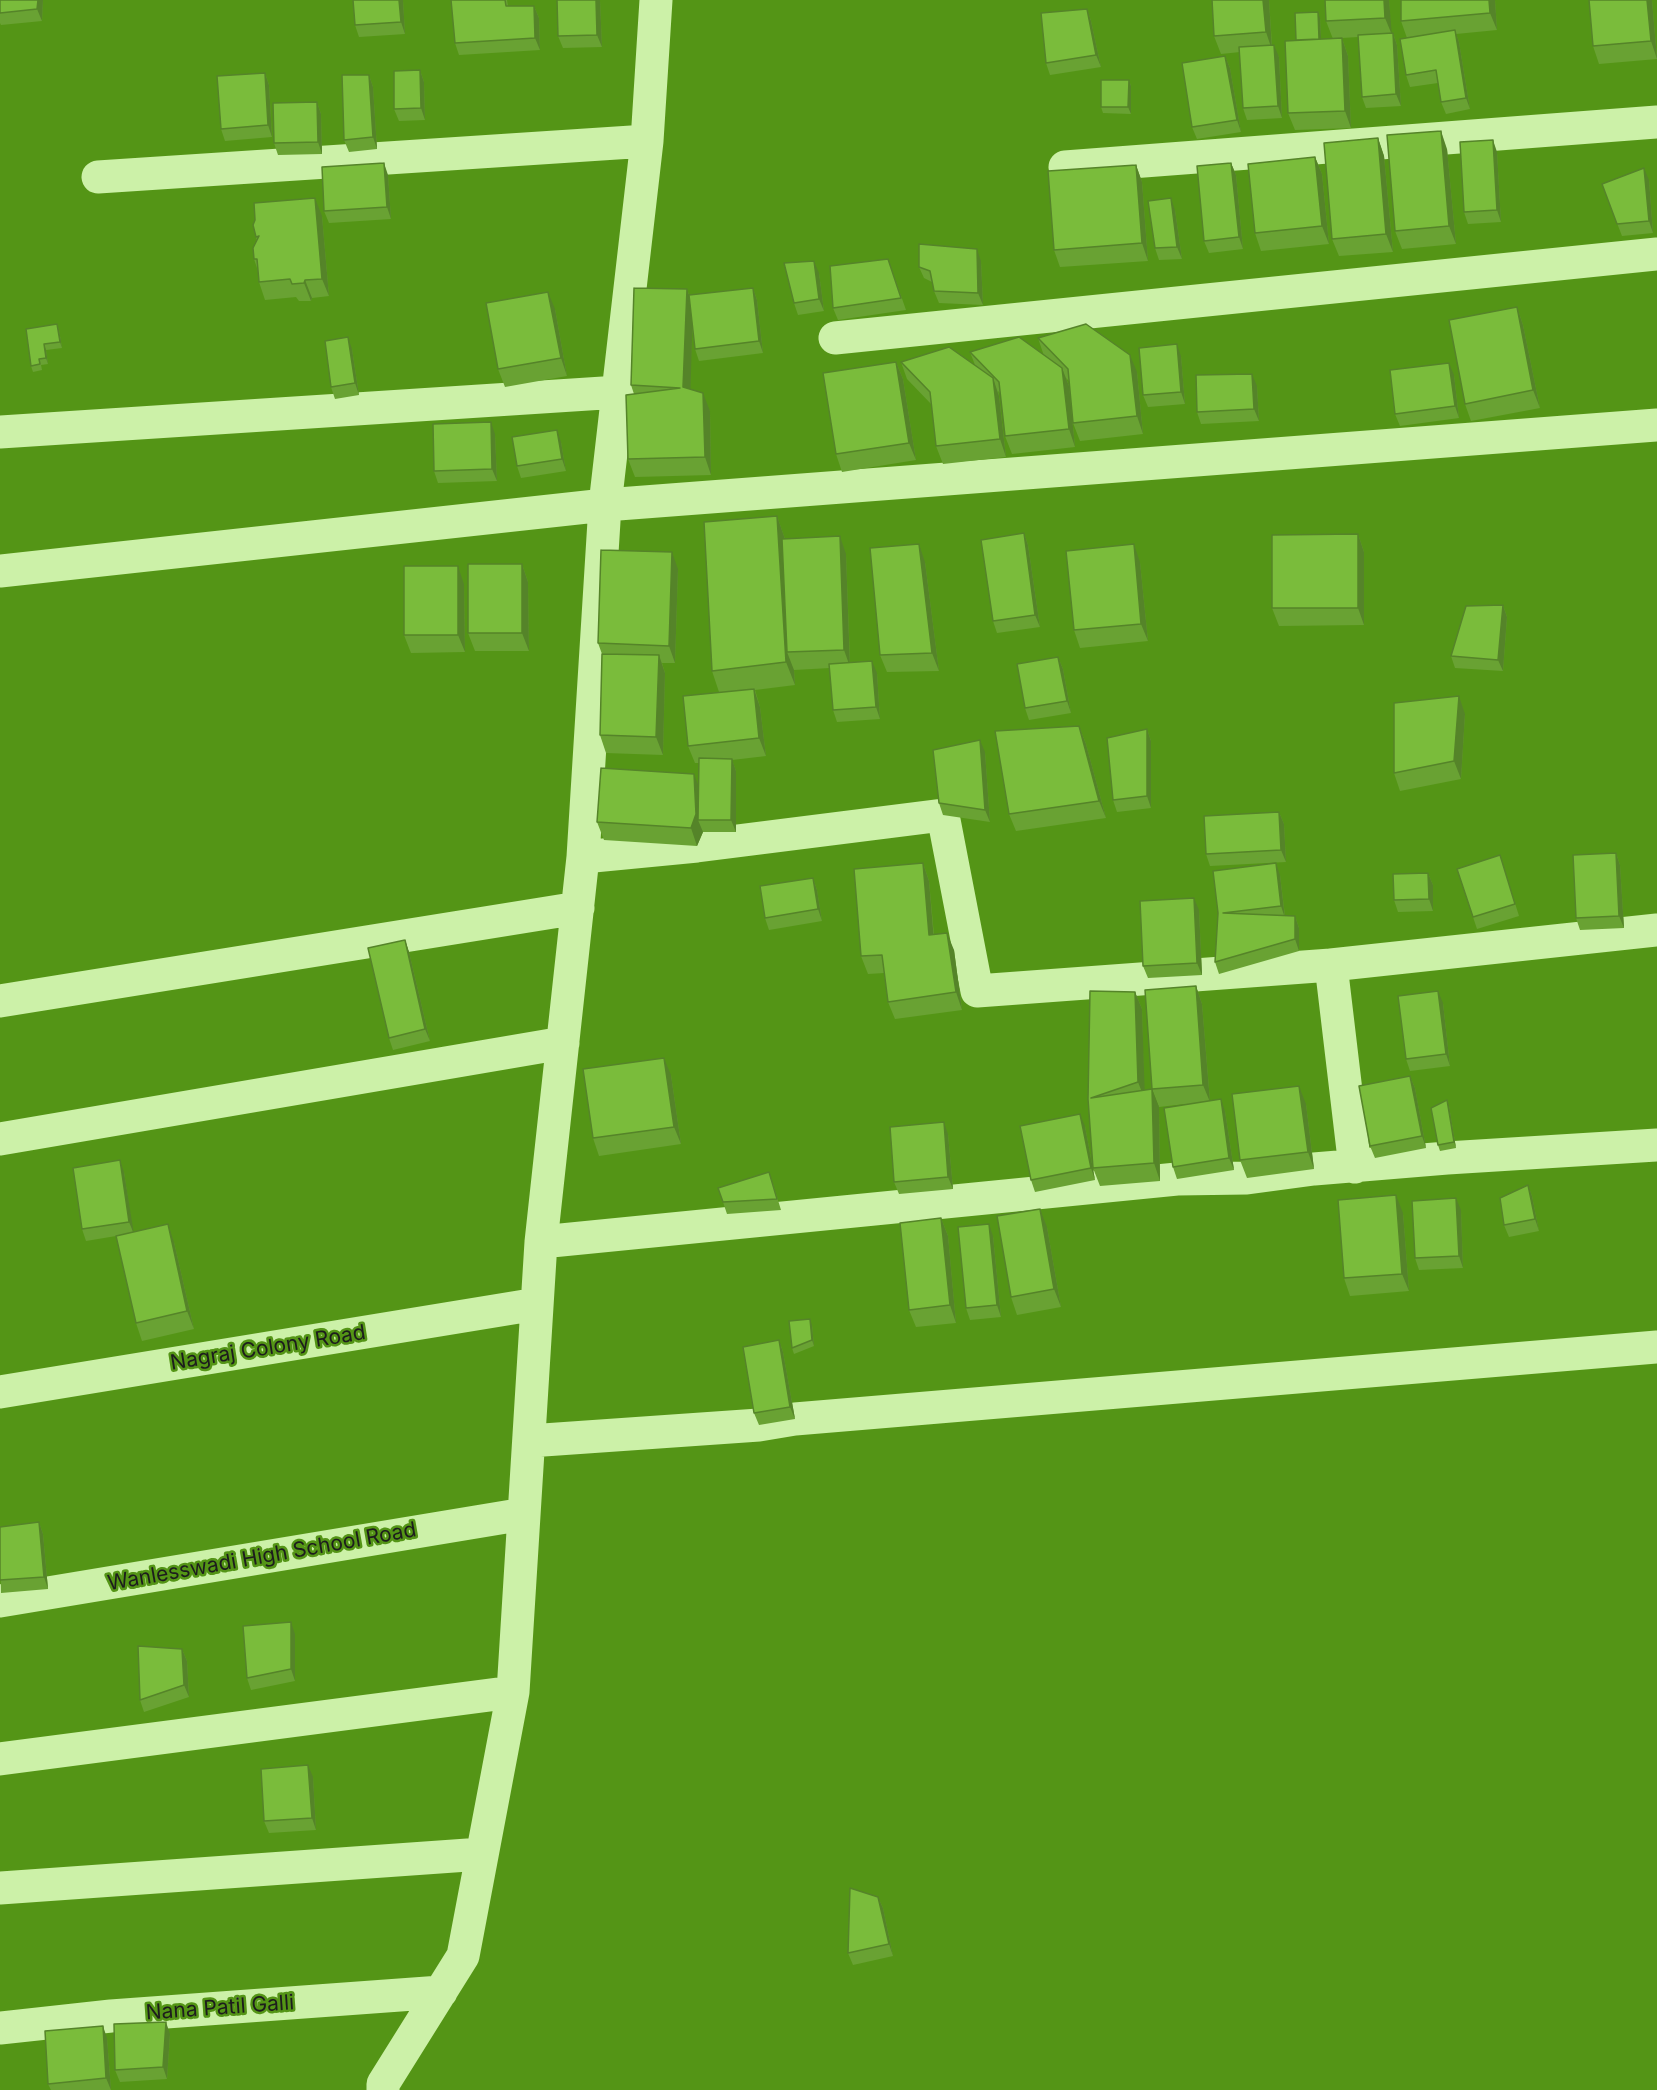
<!DOCTYPE html>
<style>
body{margin:0}
canvas{display:block;background:#549516}
</style>
<canvas width="1657" height="2090"></canvas>
<script>
const ctx = document.querySelector('canvas').getContext('2d');
ctx.lineJoin = 'round';
function shape(rows) {
  const path = new Path2D();
  for (const r of rows) {
    path.moveTo(r[0], r[1]);
    for (let i = 2; i < r.length; i += 2) path.lineTo(r[i], r[i + 1]);
  }
  return path;
}
function stroke(path, color, width, dash) {
  ctx.strokeStyle = color;
  ctx.lineWidth = width;
  ctx.lineCap = dash ? 'butt' : 'round';
  ctx.setLineDash(dash || []);
  ctx.stroke(path);
}
function fillPath(path, color) {
  ctx.fillStyle = color;
  ctx.fill(path, 'evenodd');
}
function label(font, color, halo, rows, align = 'center') {
  ctx.font = font + ' Inter,sans-serif';
  ctx.lineWidth = 5;
  ctx.setLineDash([]);
  ctx.textBaseline = 'middle';
  ctx.strokeStyle = halo;
  ctx.fillStyle = color;
  for (const [text, x, y, turn = 0] of rows) {
    ctx.save();
    ctx.translate(x, y);
    ctx.rotate((+turn || 0) * Math.PI / 180);
    ctx.textAlign = isNaN(turn) ? turn : align;
    if (halo) ctx.strokeText(text, 0, 0);
    ctx.fillText(text, 0, 0);
    ctx.restore();
  }
}
const minor = shape([
 [1065,167,1657,122],
 [98,177,647,141],
 [835,338,1657,254],
 [0,432,619,392],
 [0,571,605,505,1657,425],
 [583,857,697,846,943,815,977,991,1331,965,1657,930],
 [1331,965,1355,1167],
 [0,1001,578,908],
 [0,1139,563,1043],
 [541,1242,1177,1179,1247,1178,1314,1169,1447,1158,1657,1145],
 [0,1392,537,1304],
 [529,1441,759,1425,795,1419,1657,1347],
 [0,1601,524,1514],
 [0,1759,513,1692],
 [0,1888,482,1854],
 [0,2028,111,2016,441,1992],
 [383,2090,383,2084,463,1956,513,1692,541,1242,583,857,605,505,647,141,656,0]
]);
const wall = shape([
 [0,0,43,0,42,21,1,25,0,23],
 [353,0,403,0,405,34,359,37,355,25],
 [451,0,507,0,508,6,534,6,539,18,540,50,459,55,455,43],
 [557,0,600,0,602,47,563,48,558,36],
 [1269,0,1272,45,1279,57,1282,118,1247,120,1243,108,1240,52,1221,54,1214,36],
 [1325,0,1389,0,1391,33,1393,33,1397,45,1401,106,1366,108,1362,97,1358,37,1342,38,1348,56,1351,128,1295,130,1288,113,1296,40,1320,18,1321,39,1333,39,1326,21],
 [1401,0,1495,0,1497,30,1456,34,1459,42,1470,109,1446,114,1441,102,1438,83,1410,87,1406,75,1407,38,1401,21],
 [1589,0,1652,0,1657,59,1599,64,1593,46],
 [1087,9,1091,21,1101,67,1050,75,1046,63],
 [1225,56,1230,68,1241,132,1197,139,1192,127],
 [420,70,424,82,425,120,399,121,394,109],
 [265,73,269,85,272,137,225,141,221,129],
 [369,75,373,87,377,149,349,152,344,140],
 [1129,80,1131,86,1131,114,1103,113,1101,107],
 [317,102,321,114,322,154,278,155,274,143],
 [1378,138,1384,156,1393,252,1339,256,1332,239],
 [1447,149,1456,244,1402,249,1395,231],
 [1497,152,1501,222,1468,224,1464,212],
 [1315,157,1322,174,1329,244,1261,251,1255,233],
 [1231,163,1236,175,1243,249,1209,253,1204,241],
 [1136,165,1142,182,1148,261,1060,267,1054,250],
 [388,175,391,219,329,223,324,211],
 [1649,180,1653,233,1622,236,1602,184],
 [1175,210,1182,259,1159,260,1155,248],
 [322,216,329,296,312,298,311,301,299,301,296,297,265,300,259,282,258,271,254,259,257,241,256,237],
 [888,259,906,310,838,320,833,308],
 [981,261,983,305,939,303,934,291,932,282,924,278,919,267],
 [819,273,824,311,798,315,794,303],
 [753,288,757,300,763,353,699,361,695,349,692,329,690,389,710,411,711,475,635,477,628,459,634,394,631,385,687,289,689,295],
 [1517,307,1523,325,1540,408,1471,421,1465,404],
 [555,309,567,376,505,387,498,369],
 [57,324,59,330,62,348,46,350,48,364,41,365,42,370,33,372,31,366],
 [1038,338,1137,372,1143,434,1080,441,1073,423,1069,381,1066,378,1069,386,1075,447,1012,454,1005,436,1001,394,998,391,999,396,1006,457,943,464,936,446,932,405,907,379,901,362,975,365,970,352,1044,356],
 [352,349,359,395,335,399,331,387],
 [1181,356,1185,404,1148,407,1143,395],
 [896,362,903,379,916,460,842,472,836,454],
 [1454,375,1459,418,1400,426,1395,414],
 [1257,386,1259,421,1201,424,1197,412],
 [495,434,497,481,438,483,434,471],
 [561,442,566,471,521,478,517,466],
 [777,516,785,539,846,554,850,662,877,673,880,719,837,722,833,710,830,668,794,670,795,685,755,690,760,707,766,756,732,760,736,771,736,832,703,832,697,846,604,840,597,822,699,787,699,763,695,763,688,746,719,692,712,671],
 [1024,533,1028,545,1040,627,997,633,993,621],
 [1358,534,1364,552,1364,625,1279,626,1272,608],
 [925,562,939,671,887,672,880,655],
 [1140,562,1148,641,1080,648,1074,630],
 [522,564,528,582,529,651,475,651,468,633],
 [678,569,675,663,662,663,665,673,663,755,606,753,600,735,602,654,598,643],
 [464,584,465,652,411,653,404,635],
 [1503,605,1507,617,1503,671,1455,668,1451,656],
 [1058,657,1063,669,1071,713,1029,720,1025,708],
 [1465,714,1461,779,1400,791,1394,773],
 [1079,726,1086,744,1106,818,1016,831,1009,814],
 [1147,729,1151,741,1151,808,1117,812,1113,800],
 [985,752,990,822,943,815,939,803],
 [1279,812,1284,824,1286,862,1210,866,1206,854],
 [1616,853,1620,865,1624,928,1580,930,1576,918],
 [1500,855,1519,916,1477,929,1473,917],
 [923,863,929,881,934,935,954,950,962,1010,895,1019,888,1002,884,973,868,974,861,956],
 [1428,873,1433,885,1433,911,1398,912,1394,900],
 [1280,875,1285,916,1295,916,1299,928,1299,951,1219,974,1215,962,1218,913],
 [813,878,817,890,822,921,769,930,765,918],
 [1199,910,1202,975,1148,978,1143,966],
 [405,940,409,952,430,1041,393,1050,389,1038],
 [1196,986,1202,1004,1210,1101,1225,1111,1234,1170,1177,1179,1173,1167,1185,1104,1159,1107,1152,1089],
 [1135,992,1142,1009,1144,1090,1159,1107,1160,1181,1100,1186,1093,1168,1088,1099],
 [1443,1003,1450,1066,1410,1071,1406,1059],
 [671,1075,681,1144,599,1156,593,1138],
 [1410,1076,1415,1088,1426,1148,1375,1158,1370,1146],
 [1306,1104,1314,1169,1247,1178,1240,1160],
 [1449,1106,1456,1148,1440,1151,1438,1145],
 [1085,1126,1095,1180,1035,1192,1031,1180],
 [948,1134,953,1189,899,1194,894,1182],
 [124,1172,133,1232,174,1242,194,1329,142,1341,136,1323,116,1236,86,1241,82,1229],
 [773,1184,781,1210,727,1214,723,1202],
 [1528,1185,1532,1196,1539,1231,1509,1237,1504,1225],
 [1461,1210,1463,1268,1419,1270,1415,1258],
 [1403,1213,1409,1291,1350,1296,1344,1278],
 [941,1218,948,1236,956,1323,916,1327,909,1310],
 [1047,1227,1061,1307,1017,1315,1011,1297],
 [993,1236,1001,1317,970,1320,966,1308],
 [812,1325,814,1346,794,1354,792,1348],
 [779,1340,783,1352,795,1419,759,1425,754,1413],
 [39,1522,43,1534,48,1589,1,1593,0,1527],
 [295,1634,295,1681,251,1690,247,1678],
 [182,1649,187,1661,189,1697,144,1712,140,1700],
 [313,1777,316,1830,269,1833,264,1821],
 [878,1897,883,1908,893,1956,853,1965,848,1953],
 [170,2034,167,2079,120,2082,115,2070],
 [107,2038,111,2090,51,2090,48,2084]
]);
const shadedWall = shape([
 [38,0,43,0,42,21,37,9],
 [399,0,403,0,405,34,401,22],
 [596,0,600,0,602,47,597,35],
 [1263,0,1269,0,1272,50,1266,32],
 [1384,0,1389,0,1392,35,1385,18],
 [1489,0,1495,0,1497,30,1490,13],
 [1647,0,1652,0,1657,59,1651,41],
 [534,6,539,18,540,50,535,38],
 [1087,9,1091,21,1101,67,1096,55],
 [1318,12,1320,18,1322,57,1319,51],
 [1455,30,1459,42,1470,109,1466,98],
 [1393,33,1397,45,1401,106,1396,94],
 [1342,38,1348,56,1351,128,1345,111],
 [1274,45,1279,57,1282,118,1278,106],
 [1225,56,1230,68,1241,132,1237,120],
 [420,70,424,82,425,120,421,108],
 [265,73,269,85,272,137,268,125],
 [369,75,373,87,377,149,373,137],
 [1129,80,1131,86,1131,114,1128,107],
 [317,102,321,114,322,154,318,142],
 [1441,131,1447,149,1456,244,1449,226],
 [1378,138,1384,156,1393,252,1386,234],
 [1493,140,1497,152,1501,222,1497,210],
 [1315,157,1322,174,1329,244,1322,226],
 [384,163,388,175,391,219,387,207],
 [1231,163,1236,175,1243,249,1239,237],
 [1136,165,1142,182,1148,261,1142,243],
 [1644,168,1649,180,1653,233,1649,221],
 [315,198,322,216,329,296,322,279],
 [1171,198,1175,210,1182,259,1177,247],
 [977,249,981,261,983,305,978,293],
 [814,261,819,273,824,311,819,299],
 [305,280,312,298,311,301,304,283],
 [753,288,757,300,763,353,759,341],
 [687,289,693,307,690,405,683,387],
 [548,292,555,309,567,376,561,358],
 [1517,307,1523,325,1540,408,1533,390],
 [57,324,59,330,62,348,60,342],
 [348,337,352,349,359,395,355,383],
 [44,344,46,350,48,364,46,358],
 [1177,344,1181,356,1185,404,1181,392],
 [1130,355,1137,372,1143,434,1137,416],
 [896,362,903,379,916,460,909,443],
 [1449,363,1454,375,1459,418,1455,406],
 [1062,368,1069,386,1075,447,1069,429],
 [1252,374,1257,386,1259,421,1254,409],
 [993,378,999,396,1006,457,1000,439],
 [703,393,710,411,711,475,705,457],
 [491,422,495,434,497,481,492,469],
 [557,430,561,442,566,471,562,459],
 [777,516,785,539,787,652,794,670,795,685,786,662],
 [1024,533,1028,545,1040,627,1035,615],
 [1358,534,1364,552,1364,625,1358,608],
 [840,536,846,554,850,667,844,650],
 [919,544,925,562,939,671,932,653],
 [1134,544,1140,562,1148,641,1141,624],
 [672,552,678,569,675,663,669,646],
 [522,564,528,582,529,651,522,633],
 [458,566,464,584,465,652,458,635],
 [1503,605,1507,617,1503,671,1498,660],
 [659,655,665,673,663,755,656,737],
 [1058,657,1063,669,1071,713,1067,701],
 [872,661,877,673,880,719,876,707],
 [754,689,760,707,766,756,759,738],
 [1459,696,1465,714,1461,779,1454,761],
 [1079,726,1086,744,1106,818,1099,801],
 [1147,729,1151,741,1151,808,1147,796],
 [980,740,985,752,990,822,985,810],
 [732,759,736,771,736,832,731,820],
 [694,774,701,792,698,820,703,832,697,846,691,828],
 [1279,812,1284,824,1286,862,1281,850],
 [1616,853,1620,865,1624,928,1619,916],
 [923,863,929,881,935,953,929,935],
 [1276,863,1280,875,1285,918,1281,906],
 [1428,873,1433,885,1433,911,1429,899],
 [813,878,817,890,822,921,818,909],
 [1194,898,1199,910,1202,975,1197,963],
 [1295,916,1299,928,1299,951,1295,939],
 [947,933,954,950,962,1010,956,992],
 [405,940,409,952,430,1041,425,1029],
 [1196,986,1202,1004,1210,1102,1203,1085],
 [1438,991,1443,1003,1450,1066,1446,1054],
 [1135,992,1142,1009,1145,1100,1138,1082],
 [664,1058,671,1075,681,1144,674,1127],
 [1410,1076,1415,1088,1426,1148,1422,1136],
 [1299,1086,1306,1104,1314,1169,1308,1152],
 [1152,1089,1159,1107,1160,1181,1154,1163],
 [1221,1099,1225,1111,1234,1170,1229,1158],
 [1447,1100,1449,1106,1456,1148,1454,1142],
 [1080,1114,1085,1126,1095,1180,1091,1168],
 [944,1122,948,1134,953,1189,948,1177],
 [120,1160,124,1172,134,1234,129,1222],
 [1528,1185,1532,1196,1539,1231,1535,1219],
 [1396,1195,1403,1213,1409,1291,1402,1274],
 [1456,1198,1461,1210,1463,1268,1459,1256],
 [1040,1209,1047,1227,1061,1307,1054,1289],
 [941,1218,948,1236,956,1323,950,1305],
 [168,1224,174,1242,194,1329,187,1311],
 [989,1224,993,1236,1001,1317,997,1305],
 [810,1319,812,1325,814,1346,812,1340],
 [779,1340,783,1352,795,1419,790,1407],
 [39,1522,43,1534,48,1589,44,1577],
 [291,1622,295,1634,295,1681,291,1669],
 [182,1649,187,1661,189,1697,184,1685],
 [308,1765,313,1777,316,1830,312,1818],
 [878,1897,883,1908,893,1956,889,1944],
 [166,2022,170,2034,167,2079,163,2067],
 [103,2026,107,2038,111,2090,106,2078]
]);
const building = shape([
 [0,0,38,0,37,9,0,13,0,0],
 [353,0,399,0,401,22,355,25,353,0],
 [451,0,505,0,506,6,534,6,535,38,455,43,451,0],
 [557,0,596,0,597,35,558,36,557,0],
 [1212,0,1263,0,1266,32,1214,36,1212,0],
 [1325,0,1384,0,1385,18,1326,21,1325,0],
 [1401,0,1489,0,1490,13,1401,21,1401,0],
 [1589,0,1647,0,1651,41,1593,46,1589,0],
 [1087,9,1096,55,1046,63,1041,13,1087,9],
 [1318,12,1319,39,1296,40,1295,13,1318,12],
 [1455,30,1466,98,1441,102,1436,70,1406,75,1400,39,1455,30],
 [1393,33,1396,94,1362,97,1358,35,1393,33],
 [1342,38,1345,111,1288,113,1285,41,1342,38],
 [1274,45,1278,106,1243,108,1239,47,1274,45],
 [1225,56,1237,120,1192,127,1182,63,1225,56],
 [420,70,421,108,394,109,394,71,420,70],
 [265,73,268,125,221,129,217,76,265,73],
 [342,75,369,75,373,137,344,140,342,75],
 [1101,80,1129,80,1128,107,1101,107,1101,80],
 [317,102,318,142,274,143,273,103,317,102],
 [1441,131,1449,226,1395,231,1387,135,1441,131],
 [1378,138,1386,234,1332,239,1324,143,1378,138],
 [1493,140,1497,210,1464,212,1460,142,1493,140],
 [1315,157,1322,226,1255,233,1248,164,1315,157],
 [384,163,387,207,324,211,322,167,384,163],
 [1231,163,1239,237,1204,241,1197,166,1231,163],
 [1136,165,1142,243,1054,250,1048,171,1136,165],
 [1644,168,1649,221,1617,224,1602,184,1644,168],
 [315,198,322,279,305,280,304,283,292,284,290,279,259,282,257,259,254,259,253,248,259,236,256,237,253,225,255,220,254,203,315,198],
 [1171,198,1177,247,1155,248,1148,201,1171,198],
 [919,244,977,249,978,293,934,291,930,271,919,267,919,244],
 [888,259,901,298,833,308,830,266,888,259],
 [814,261,819,299,794,303,784,263,814,261],
 [634,288,687,289,683,387,703,393,705,457,628,459,626,395,680,388,631,385,634,288],
 [753,288,759,341,695,349,689,295,753,288],
 [548,292,561,358,498,369,486,303,548,292],
 [1517,307,1533,390,1465,404,1449,320,1517,307],
 [57,324,60,342,44,344,46,358,39,359,40,364,31,366,26,329,57,324],
 [1086,324,1130,355,1137,416,1073,423,1068,369,1038,338,1086,324],
 [348,337,355,383,331,387,325,341,348,337],
 [1019,337,1062,368,1069,429,1005,436,999,382,970,352,1019,337],
 [1177,344,1181,392,1143,395,1139,348,1177,344],
 [949,347,993,378,1000,439,936,446,930,392,901,362,949,347],
 [896,362,909,443,836,454,823,373,896,362],
 [1449,363,1455,406,1395,414,1390,370,1449,363],
 [1252,374,1254,409,1197,412,1196,375,1252,374],
 [491,422,492,469,434,471,433,424,491,422],
 [557,430,562,459,517,466,512,437,557,430],
 [777,516,786,662,712,671,704,522,777,516],
 [1024,533,1035,615,993,621,981,540,1024,533],
 [1358,534,1358,608,1272,608,1272,535,1358,534],
 [840,536,844,650,787,652,782,539,840,536],
 [919,544,932,653,880,655,870,548,919,544],
 [1134,544,1141,624,1074,630,1066,551,1134,544],
 [601,550,672,552,669,646,598,643,601,550],
 [468,564,522,564,522,633,468,633,468,564],
 [404,566,458,566,458,635,404,635,404,566],
 [1503,605,1498,660,1451,656,1466,606,1503,605],
 [602,654,659,655,656,737,600,735,602,654],
 [1058,657,1067,701,1025,708,1017,664,1058,657],
 [872,661,876,707,833,710,829,664,872,661],
 [754,689,759,738,688,746,683,696,754,689],
 [1459,696,1454,761,1394,773,1394,703,1459,696],
 [1079,726,1099,801,1009,814,995,731,1079,726],
 [1147,729,1147,796,1113,800,1107,738,1147,729],
 [980,740,985,810,939,803,933,750,980,740],
 [699,758,732,759,731,820,698,820,699,758],
 [601,768,694,774,696,814,691,828,597,822,601,768],
 [1279,812,1281,850,1206,854,1204,816,1279,812],
 [1616,853,1619,916,1576,918,1573,855,1616,853],
 [1500,855,1515,904,1473,917,1457,869,1500,855],
 [923,863,929,935,947,933,956,992,888,1002,882,955,861,956,854,869,923,863],
 [1276,863,1281,906,1223,913,1295,916,1295,939,1215,962,1218,913,1213,871,1276,863],
 [1428,873,1429,899,1394,900,1393,874,1428,873],
 [813,878,818,909,765,918,760,886,813,878],
 [1194,898,1197,963,1143,966,1140,901,1194,898],
 [405,940,425,1029,389,1038,368,948,405,940],
 [1196,986,1203,1085,1152,1089,1145,990,1196,986],
 [1090,991,1135,992,1138,1082,1091,1098,1152,1089,1154,1163,1093,1168,1088,1099,1090,991],
 [1438,991,1446,1054,1406,1059,1398,996,1438,991],
 [664,1058,674,1127,593,1138,583,1069,664,1058],
 [1410,1076,1422,1136,1370,1146,1359,1086,1410,1076],
 [1299,1086,1308,1152,1240,1160,1232,1094,1299,1086],
 [1221,1099,1229,1158,1173,1167,1164,1108,1221,1099],
 [1447,1100,1454,1142,1438,1145,1431,1108,1447,1100],
 [1080,1114,1091,1168,1031,1180,1020,1126,1080,1114],
 [944,1122,948,1177,894,1182,890,1127,944,1122],
 [120,1160,129,1222,82,1229,73,1168,120,1160],
 [769,1172,777,1199,723,1202,718,1188,769,1172],
 [1528,1185,1535,1219,1504,1225,1500,1198,1528,1185],
 [1396,1195,1402,1274,1344,1278,1338,1200,1396,1195],
 [1456,1198,1459,1256,1415,1258,1412,1201,1456,1198],
 [1040,1209,1054,1289,1011,1297,997,1216,1040,1209],
 [941,1218,950,1305,909,1310,900,1223,941,1218],
 [168,1224,187,1311,136,1323,116,1236,168,1224],
 [989,1224,997,1305,966,1308,958,1227,989,1224],
 [810,1319,812,1340,792,1348,789,1321,810,1319],
 [779,1340,790,1407,754,1413,743,1347,779,1340],
 [39,1522,44,1577,0,1580,0,1527,39,1522],
 [291,1622,291,1669,247,1678,243,1626,291,1622],
 [138,1646,182,1649,184,1685,140,1700,138,1646],
 [308,1765,312,1818,264,1821,261,1769,308,1765],
 [850,1888,878,1897,889,1944,848,1953,850,1888],
 [166,2022,163,2067,115,2070,114,2024,166,2022],
 [103,2026,106,2078,48,2084,45,2031,103,2026]
]);
const streetNames = [
 ["Nagraj Colony Road",268,1348,-9],
 ["Wanlesswadi High School Road",262,1557,-10],
 ["Nana Patil Galli",220,2008,-4]
];
stroke(minor, '#ccf1a8', 33);
fillPath(wall, '#69a233');
fillPath(shadedWall, '#558429');
fillPath(building, '#7abc3b');
stroke(building, '#558429', 1.5);
label('21px', '#1d1d1d', '#549516', streetNames);
</script>
